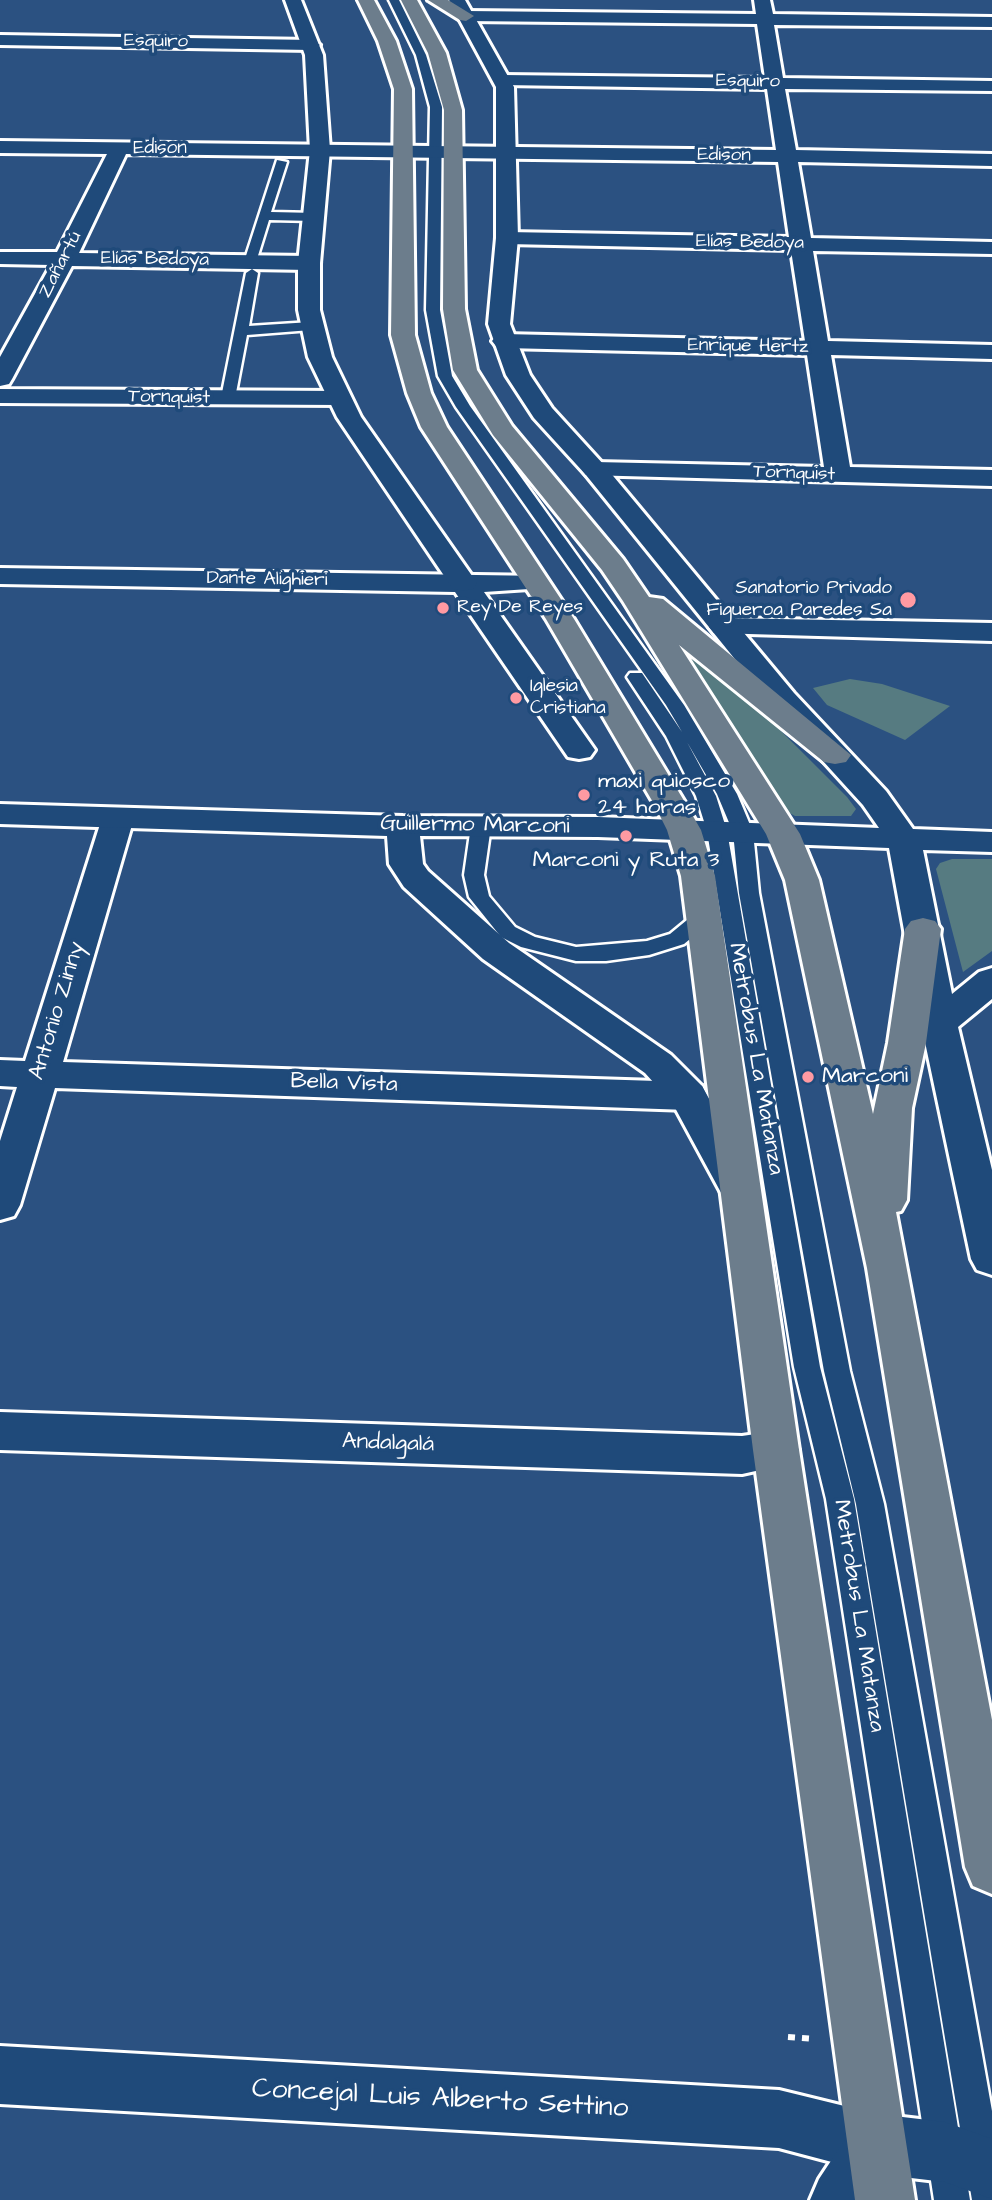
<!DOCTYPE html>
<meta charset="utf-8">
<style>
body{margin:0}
canvas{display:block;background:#2b5181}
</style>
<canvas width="992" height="2200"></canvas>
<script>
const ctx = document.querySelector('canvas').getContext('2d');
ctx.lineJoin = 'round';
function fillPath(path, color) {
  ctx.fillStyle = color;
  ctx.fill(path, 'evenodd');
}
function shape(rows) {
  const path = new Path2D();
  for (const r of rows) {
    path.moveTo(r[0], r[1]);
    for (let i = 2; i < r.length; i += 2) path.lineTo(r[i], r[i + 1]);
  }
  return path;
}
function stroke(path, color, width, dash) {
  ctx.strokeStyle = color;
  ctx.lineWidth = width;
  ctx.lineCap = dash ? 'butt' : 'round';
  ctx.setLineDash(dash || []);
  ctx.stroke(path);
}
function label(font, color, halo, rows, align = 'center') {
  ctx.font = font + ' "Architects Daughter",sans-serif';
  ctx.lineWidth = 7;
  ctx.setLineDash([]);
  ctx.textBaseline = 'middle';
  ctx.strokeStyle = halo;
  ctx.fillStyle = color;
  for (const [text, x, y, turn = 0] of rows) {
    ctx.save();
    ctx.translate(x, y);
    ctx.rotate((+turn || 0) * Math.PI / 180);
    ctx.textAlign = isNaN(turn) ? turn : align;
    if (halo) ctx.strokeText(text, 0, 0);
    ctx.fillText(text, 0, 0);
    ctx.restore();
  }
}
const green = shape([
 [685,650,774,724,847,797,856,809,851,816,795,816,788,812],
 [850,679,882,684,950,706,905,740,827,705,813,688],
 [952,859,992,859,992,951,963,972,936,869,940,863]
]);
const path = shape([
 [788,2037,814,2039]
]);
const lane = shape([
 [389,0,399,0,426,55,442,107,440,310,452,376,470,406,684,705,737,794,753,832,759,893,850,1371,884,1504,992,2111,992,2200,972,2200,856,1504,824,1371,739,893,733,832,717,794,687,742,716,796,727,831,820,1367,854,1499,970,2200,934,2200,826,1499,794,1367,707,831,696,796,666,736,627,677,630,673,642,673,682,732,666,705,456,407,438,376,426,310,430,107,416,55,389,0],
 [277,160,287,162,271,212,315,213,321,217,315,221,269,220,256,262,245,265,244,262,277,160],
 [252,269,258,273,249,326,311,322,318,326,311,330,247,335,235,398,228,402,221,398,246,273,252,269],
 [481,820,491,826,484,875,489,896,515,927,535,937,576,947,647,941,670,934,687,920,697,906,704,904,714,911,701,930,684,944,649,955,606,961,576,961,521,947,501,937,469,897,464,875,471,826,481,820]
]);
const street = shape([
 [754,0,770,0,773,14,992,17,992,27,774,25,783,78,992,81,992,91,785,89,796,150,992,154,992,166,798,162,811,238,992,242,992,254,813,251,828,341,992,345,992,359,831,355,850,467,992,470,992,486,586,475,582,470,586,465,595,462,824,467,807,355,504,348,496,346,492,341,496,336,504,334,805,341,791,250,507,244,496,238,507,232,789,237,778,162,126,154,79,253,309,256,320,263,309,270,72,266,12,379,9,384,0,386,0,357,51,265,0,264,0,252,57,252,107,154,0,153,0,141,776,150,767,89,503,85,494,80,503,75,765,78,757,24,466,21,458,16,466,11,756,14,754,0],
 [0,35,311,40,320,45,311,50,0,45,0,35],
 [0,389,339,391,348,393,351,398,348,403,339,405,0,403,0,389],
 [0,568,544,576,548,582,544,588,484,592,595,750,590,757,579,759,568,757,455,592,0,584,0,568],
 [724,618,992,623,992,641,714,633,709,627,714,621,724,618],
 [118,808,130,811,134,818,63,1062,688,1082,702,1086,707,1096,702,1106,688,1110,55,1088,20,1205,14,1216,0,1220,0,1141,17,1087,0,1086,0,1060,25,1061,102,818,106,811,118,808],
 [0,1412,742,1436,776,1431,792,1437,799,1450,792,1463,742,1474,0,1450,0,1412],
 [0,2046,779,2090,877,2114,945,2122,992,2139,992,2199,945,2182,877,2174,779,2148,0,2104,0,2046]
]);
const secondary = shape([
 [285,0,301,0,323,55,330,150,320,263,320,310,332,357,361,417,477,583,473,589,463,591,453,589,337,417,308,357,298,310,298,263,310,150,305,55,285,0],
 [449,0,465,0,514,87,518,238,510,324,530,375,552,408,604,465,794,693,886,791,913,829,992,832,992,852,923,850,952,994,979,972,992,968,992,999,958,1027,992,1170,992,1275,977,1270,971,1259,921,1023,889,848,598,837,420,836,423,864,428,871,509,943,671,1055,702,1086,759,1189,753,1200,739,1204,725,1200,673,1104,645,1073,483,959,404,887,389,864,387,836,0,824,0,804,403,816,598,817,879,828,863,805,772,705,586,475,534,418,506,375,488,324,496,238,496,87,449,0],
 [877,2114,898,2123,907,2144,898,2165,875,2200,810,2200,819,2179,856,2123,877,2114]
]);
const highway = shape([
 [358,0,374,0,396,41,412,89,415,335,431,393,447,427,574,619,686,804,701,830,715,876,799,1450,915,2200,855,2200,753,1450,681,876,667,830,654,804,546,619,421,427,407,393,391,335,394,89,378,41,358,0],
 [401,0,417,0,446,53,462,110,465,309,477,370,512,426,623,559,649,597,663,599,851,755,846,762,835,764,824,762,679,645,800,834,819,880,873,1114,888,1043,905,929,911,921,923,918,935,921,941,929,926,1043,912,1108,907,1200,901,1211,896,1212,992,1720,992,1894,973,1886,965,1867,867,1268,785,880,766,834,623,601,602,570,493,435,453,370,443,309,444,110,428,53,401,0],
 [428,0,448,0,474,16,466,21,460,20,428,0]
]);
const markers = [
 [908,600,9,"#ff9aa2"],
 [443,608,7,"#ff9aa2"],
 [516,698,7,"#ff9aa2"],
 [584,795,7,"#ff9aa2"],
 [626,836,7,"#ff9aa2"],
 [808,1077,7,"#ff9aa2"]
];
const farStreetnames = [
 ["Esquiro",156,42,1],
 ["Esquiro",748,82,1],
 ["Edison",160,149],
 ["Edison",724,156,1],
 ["Elías Bedoya",750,243,1],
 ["Elías Bedoya",155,260,1],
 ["Zañartú",61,265,-63],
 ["Enrique Hertz",748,347,1],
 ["Tornquist",169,398,1],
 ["Tornquist",794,474,2],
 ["Dante Alighieri",267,580,1]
];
const farPoinames = [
 ["Sanatorio Privado",892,589,"right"],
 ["Figueroa Paredes Sa",892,611,"right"],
 ["Rey De Reyes",457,608],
 ["Iglesia",530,687],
 ["Cristiana",530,709]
];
const poiNames = [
 ["maxi quiosco",598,782],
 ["24 horas",598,808],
 ["Marconi y Ruta 3",626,861,"center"],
 ["Marconi",822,1077]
];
const streetNames = [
 ["Guillermo Marconi",475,826,1],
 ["Antonio Zinny",58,1011,-73],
 ["Metrobus La Matanza",755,1059,80],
 ["Bella Vista",344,1084,2],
 ["Andalgalá",388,1444,2],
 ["Metrobus La Matanza",858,1616,81]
];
const nearStreetnames = [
 ["Concejal Luis Alberto Settino",440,2100,3]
];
fillPath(green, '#567b81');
stroke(lane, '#fff', 5);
stroke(street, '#fff', 6);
stroke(secondary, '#fff', 6);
stroke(highway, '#fff', 6);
stroke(path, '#fff', 6, [7, 7]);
fillPath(lane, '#1f4a7a');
fillPath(street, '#1f4a7a');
fillPath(secondary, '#1f4a7a');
fillPath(highway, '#6c7d8c');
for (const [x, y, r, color] of markers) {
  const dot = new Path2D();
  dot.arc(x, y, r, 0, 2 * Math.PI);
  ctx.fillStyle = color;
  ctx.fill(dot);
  stroke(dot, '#1f4a7a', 2.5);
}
label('19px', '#fff', '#1f4a7a', farStreetnames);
label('19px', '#fff', '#1f4a7a', farPoinames, 'left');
label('23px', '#fff', '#1f4a7a', poiNames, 'left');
label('23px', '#fff', '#1f4a7a', streetNames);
label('28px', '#fff', '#1f4a7a', nearStreetnames);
</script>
